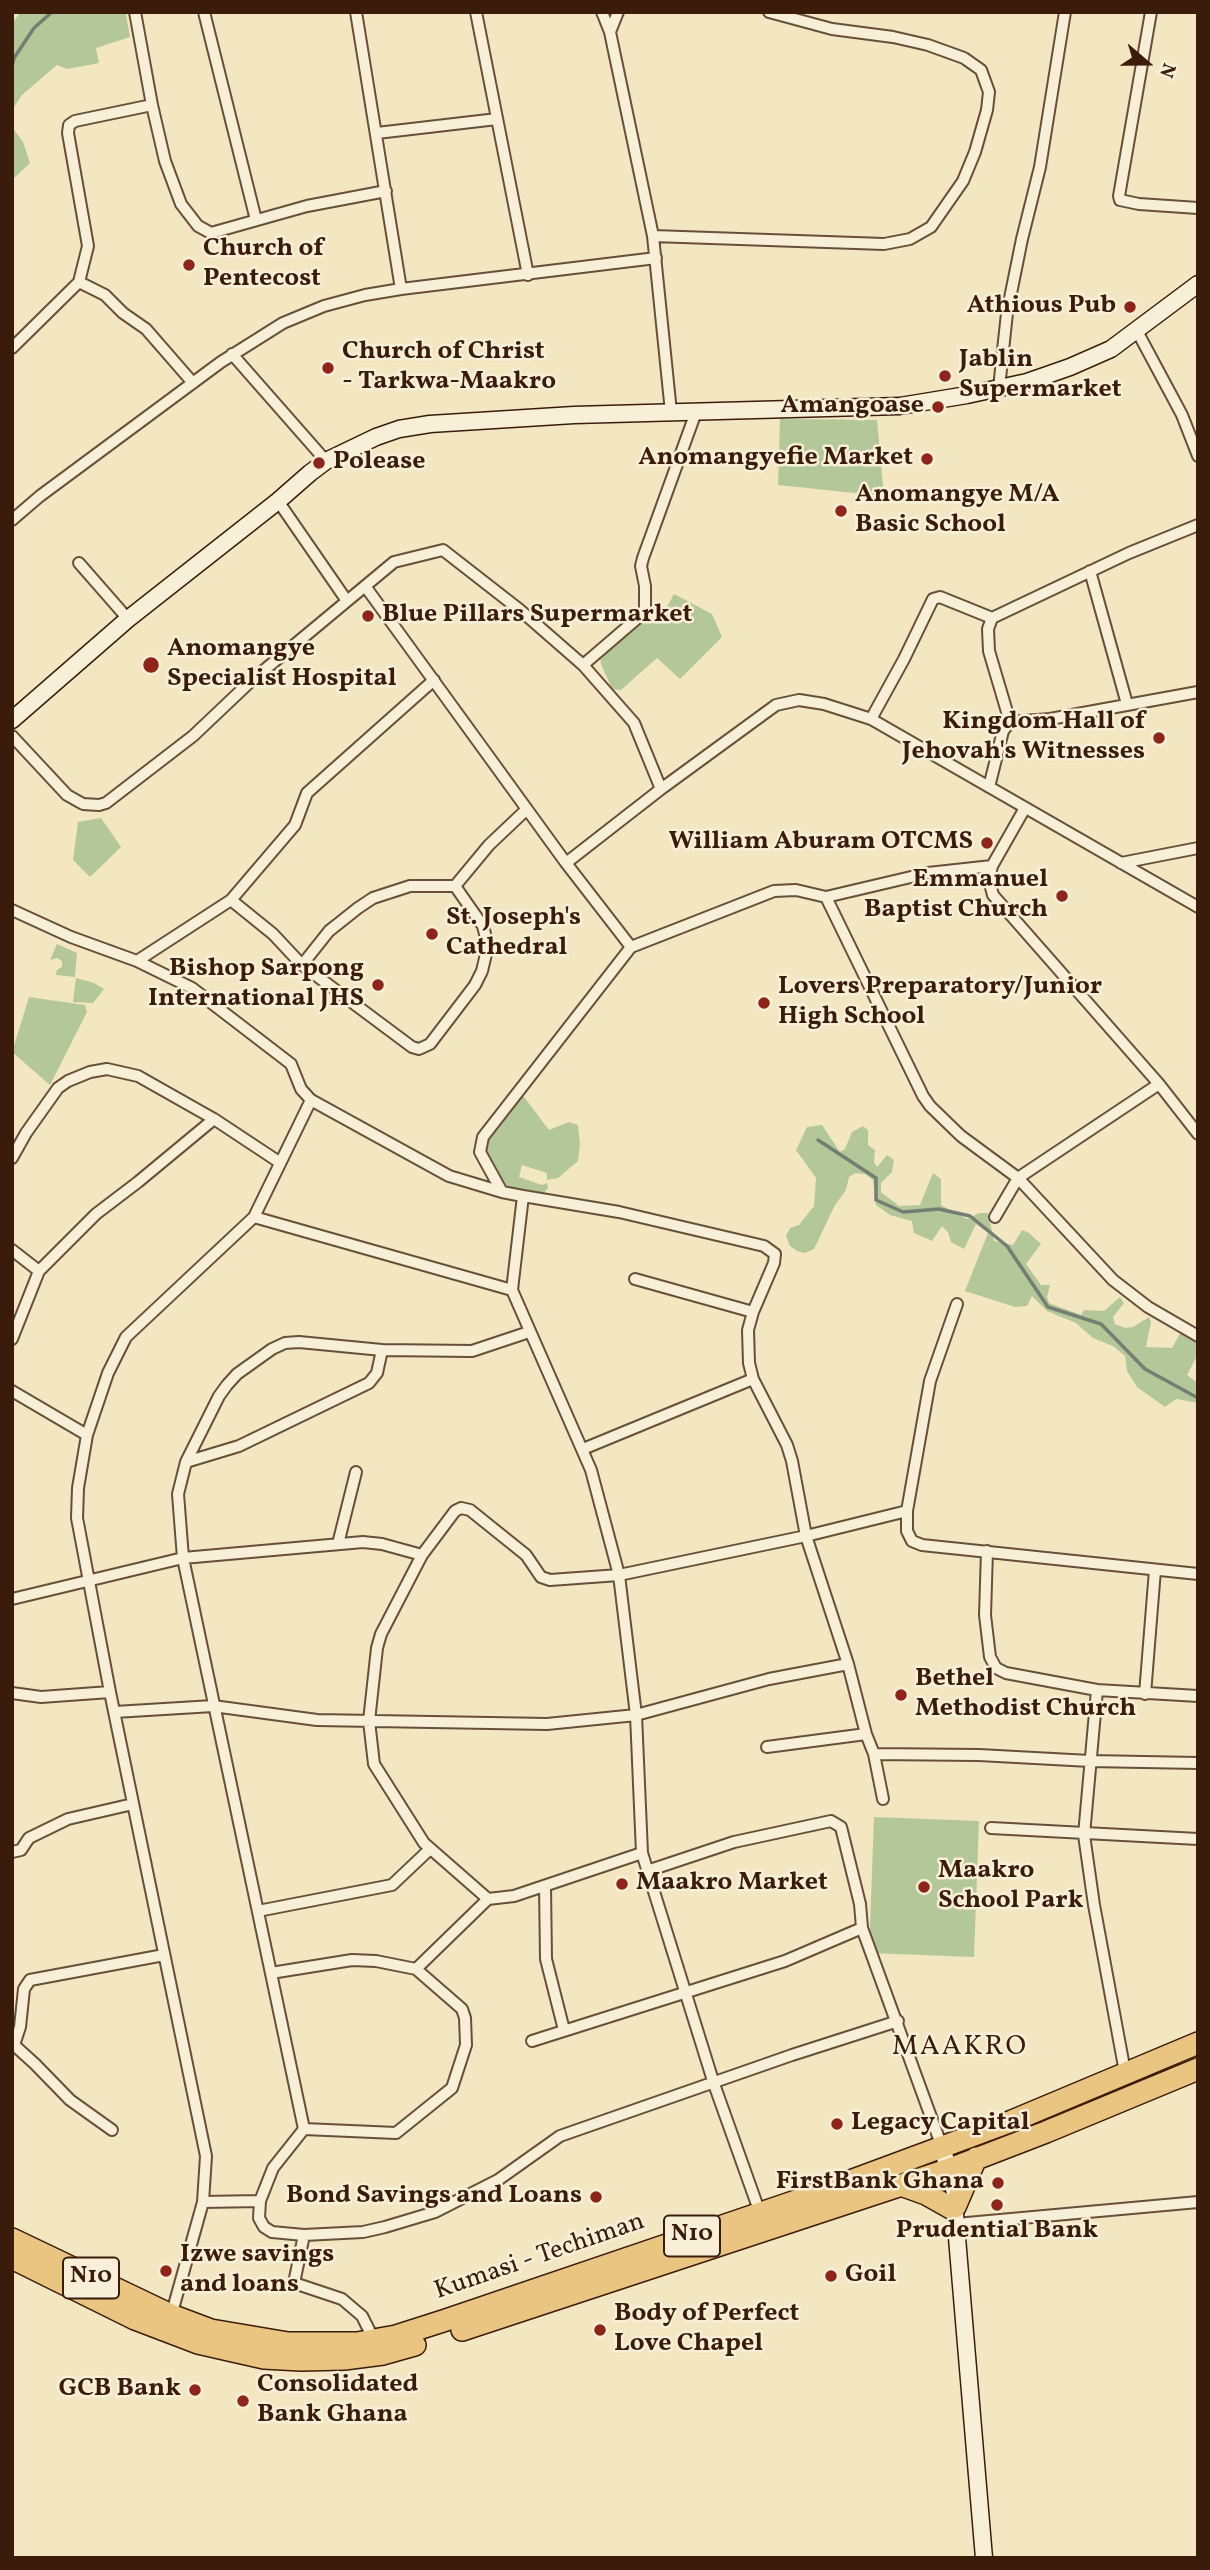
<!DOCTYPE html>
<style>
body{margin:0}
#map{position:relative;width:1210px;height:2570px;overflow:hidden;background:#f3e7c2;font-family:Vollkorn,serif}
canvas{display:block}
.frame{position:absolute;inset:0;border:14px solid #3b1c0a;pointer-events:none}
.north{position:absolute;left:1112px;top:28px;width:70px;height:70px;-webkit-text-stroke:5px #f7efd7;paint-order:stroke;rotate:110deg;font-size:19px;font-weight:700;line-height:28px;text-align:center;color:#3b1c0a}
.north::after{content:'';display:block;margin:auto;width:24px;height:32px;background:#3b1c0a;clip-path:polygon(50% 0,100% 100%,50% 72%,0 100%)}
</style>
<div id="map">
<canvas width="1210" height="2570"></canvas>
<div class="frame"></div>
<div class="north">N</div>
</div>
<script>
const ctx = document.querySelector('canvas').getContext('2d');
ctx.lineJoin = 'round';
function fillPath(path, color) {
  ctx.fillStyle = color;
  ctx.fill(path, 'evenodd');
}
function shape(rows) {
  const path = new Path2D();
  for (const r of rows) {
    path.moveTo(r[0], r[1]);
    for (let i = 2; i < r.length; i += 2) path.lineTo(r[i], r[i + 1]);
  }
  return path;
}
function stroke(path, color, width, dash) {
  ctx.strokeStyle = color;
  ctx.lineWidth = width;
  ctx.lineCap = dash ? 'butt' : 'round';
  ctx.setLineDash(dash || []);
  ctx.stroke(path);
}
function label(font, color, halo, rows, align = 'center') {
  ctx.font = font + ' Vollkorn,serif';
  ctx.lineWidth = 5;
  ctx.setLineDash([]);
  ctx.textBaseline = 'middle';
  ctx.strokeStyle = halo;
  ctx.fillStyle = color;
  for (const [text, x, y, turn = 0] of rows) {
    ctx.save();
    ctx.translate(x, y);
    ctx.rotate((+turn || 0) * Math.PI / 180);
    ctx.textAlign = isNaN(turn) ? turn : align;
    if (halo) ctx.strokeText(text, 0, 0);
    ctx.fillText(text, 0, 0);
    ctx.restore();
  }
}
const green = shape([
 [21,12,128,12,126,15,130,37,96,48,99,63,67,69,57,65,22,95,12,110,12,23],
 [12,127,23,142,30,163,12,180],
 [780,419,877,420,884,496,778,485],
 [674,594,712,614,722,637,680,679,657,658,621,690,612,689,601,664,600,656,644,621,661,618],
 [101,818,121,847,90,877,73,860,78,822],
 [57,944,77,953,75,977,56,975,57,970,62,967,62,961,57,958,50,960],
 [76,978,94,983,104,989,93,1003,73,1002],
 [29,997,85,1005,87,1012,50,1085,12,1052],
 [521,1093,549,1130,569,1122,578,1125,580,1144,578,1161,558,1178,547,1180,547,1173,522,1165,519,1177,542,1185,547,1183,548,1188,543,1194,518,1190,504,1184,484,1151,486,1143,491,1138,493,1126],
 [822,1125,840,1152,845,1149,852,1132,863,1126,868,1130,868,1145,875,1150,874,1162,877,1167,887,1155,894,1160,892,1172,881,1183,881,1192,899,1206,920,1205,933,1173,941,1179,941,1205,967,1219,979,1213,988,1213,994,1241,1013,1245,1022,1230,1029,1233,1041,1244,1026,1264,1041,1285,1050,1285,1047,1297,1049,1303,1081,1315,1084,1310,1104,1311,1120,1297,1124,1303,1113,1317,1115,1324,1125,1328,1133,1327,1149,1317,1151,1322,1146,1347,1172,1348,1181,1332,1198,1340,1198,1354,1187,1375,1198,1383,1198,1403,1176,1399,1165,1407,1137,1387,1127,1371,1125,1356,1113,1346,1093,1338,1076,1323,1047,1311,1032,1296,1027,1306,1015,1307,965,1291,988,1233,976,1224,964,1249,951,1242,948,1232,942,1226,932,1241,914,1233,912,1221,890,1215,876,1205,873,1180,865,1174,855,1173,849,1177,846,1190,835,1205,814,1249,805,1253,797,1251,790,1246,786,1236,790,1228,799,1225,814,1206,816,1178,796,1150,807,1127],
 [874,1817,979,1821,974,1957,869,1953]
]);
const stream = shape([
 [12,66,14,58,34,28,52,12],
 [818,1140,876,1178,876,1200,903,1212,939,1209,970,1216,1007,1246,1048,1307,1101,1324,1145,1369,1198,1398]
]);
const street = shape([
 [135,12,152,105],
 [204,12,256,220],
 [356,12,401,289],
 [476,12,528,275],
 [602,12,610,32,653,236,671,412],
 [1151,12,1119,196,1120,200,1139,204,1198,208],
 [610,32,618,12],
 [377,133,497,119],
 [653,236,884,244,910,239,931,227,963,181,975,152,987,110,989,92,981,70,964,58,928,45,893,37,832,29,769,12],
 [79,282,105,295,123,313,146,329,193,383],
 [1137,331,1182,415,1198,456],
 [12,348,79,282,88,246,68,133,69,125,75,121,152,105,165,161,181,204,198,226,211,233,307,206,386,191],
 [232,354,326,461],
 [999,388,1007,313,1022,239,1040,167,1065,12],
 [278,501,347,601],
 [12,520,40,496,221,362,283,323,324,306,365,295,401,289,656,258],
 [79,563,128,619],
 [1090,571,1127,704],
 [365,586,566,863,631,947],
 [583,665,640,616,645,609,645,586,641,566,643,558,696,412],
 [871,719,904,659,933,599,940,597,992,618],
 [1010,722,989,651,988,629,992,618,1129,553,1198,525],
 [12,736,67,795,83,804,99,805,106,803,193,736,251,681,394,562,443,550,520,610,583,665,634,723,661,789],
 [989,787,1003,731,1010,722,1050,719,1198,692],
 [1025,808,992,866,989,880,993,895,1159,1084,1198,1134],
 [566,863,661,789,776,705,799,700,824,704,871,719,1198,907],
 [1121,863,1198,848],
 [455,886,489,845,527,809],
 [826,897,923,1096,930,1106,961,1136,1018,1178,1113,1280,1148,1307,1198,1336],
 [231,900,295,825,307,793,434,680],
 [12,910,71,937,137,961,192,988,291,1064,301,1089,311,1100,449,1176,502,1192,523,1196,512,1290,591,1470,619,1575,636,1715,642,1853,714,2084,760,2213],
 [137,961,231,900,273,934,302,965,412,1047,419,1049,430,1044,475,985,482,971,486,954,486,938,483,926,455,886,410,886,373,898,358,908,329,931,302,965],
 [12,1158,26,1133,58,1088,68,1081,90,1072,107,1069,138,1076,214,1119,279,1162],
 [502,1192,480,1152,483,1137,631,947,774,891,796,890,826,897,928,873,992,866],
 [523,1196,619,1212,764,1246,775,1254,774,1263,753,1312,748,1330,749,1363,753,1379,787,1445,792,1461,806,1536,848,1664,866,1734,874,1754,883,1799],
 [254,1217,512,1290],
 [995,1217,1018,1178,1159,1084],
 [12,1250,39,1271],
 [635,1279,753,1312],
 [957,1304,930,1381,907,1511,907,1531,912,1541,922,1545,1198,1574],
 [12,1339,39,1271,96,1214,138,1182,214,1119],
 [12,1391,87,1435],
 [583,1449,753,1379],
 [186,1462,239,1446,369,1383,377,1373,382,1350],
 [338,1544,356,1472],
 [987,1551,985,1615,990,1657,996,1668,1006,1673,1097,1690],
 [12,1599,183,1558,363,1542,382,1544,422,1555],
 [12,1693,41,1697,110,1692],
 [1145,1694,1155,1570],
 [115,1712,213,1706,317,1720,547,1724,636,1715,769,1679,848,1664],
 [767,1747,866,1734],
 [874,1754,979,1755,1090,1761,1198,1763],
 [991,1828,1198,1839],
 [12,1852,21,1850,29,1838,68,1819,133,1804],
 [545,1886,546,1959,564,2030],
 [488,1899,424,1843,374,1764,369,1721,377,1648,381,1634,422,1555,455,1511,461,1508,470,1510,526,1555,541,1577,550,1580,619,1575,806,1536,907,1511],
 [258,1911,392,1885,430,1849],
 [862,1928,942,2147],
 [271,1973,352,1960,376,1961,416,1969,488,1899,514,1896,642,1853],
 [532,2041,785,1961,862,1928,860,1904,841,1827,831,1821,734,1842,647,1871],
 [14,2045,20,2027,24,1989,30,1980,164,1955],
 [12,2046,14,2045,35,2064,70,2100,112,2130],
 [1125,2072,1094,1905,1084,1835,1097,1690,1198,1696],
 [304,2129,396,2133,452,2088,466,2045,465,2018,462,2009,416,1969],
 [260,2201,259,2218,264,2227,272,2232,304,2235,363,2232,385,2227,435,2212,498,2180,560,2136,792,2055,898,2021],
 [203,2202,260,2201,273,2168,304,2129,183,1558,178,1494,186,1462,219,1396,227,1385,237,1374,272,1349,285,1343,299,1342,382,1350,472,1351,529,1332],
 [956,2224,1198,2202],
 [304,2235,294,2283,342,2299,362,2316,374,2340],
 [171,2316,203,2202,206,2156,110,1692,77,1518,78,1488,87,1435,108,1373,126,1337,254,1217,311,1100]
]);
const secondary = shape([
 [12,720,128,619,278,501,310,473,326,461,376,437,399,429,430,424,574,415,900,406,967,395,1027,382,1070,367,1111,349,1198,284],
 [942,2147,956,2196,955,2214,984,2558]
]);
const highway = shape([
 [901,2185,926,2194,951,2208],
 [955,2207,976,2158],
 [12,2239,171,2315,211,2330,288,2343,357,2343,396,2336,443,2321,799,2200,1012,2121,1198,2043],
 [12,2258,135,2319,198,2343,233,2351,264,2358,301,2360,344,2359,383,2354,415,2345],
 [462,2330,950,2169,1046,2132,1198,2069]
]);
const markers = [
 [189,265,7,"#8f2418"],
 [1130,307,7,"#8f2418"],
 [328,368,7,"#8f2418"],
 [945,376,7,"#8f2418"],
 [938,407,7,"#8f2418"],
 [927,459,7,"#8f2418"],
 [319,463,7,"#8f2418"],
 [841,511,7,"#8f2418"],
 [368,616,7,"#8f2418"],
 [151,665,9,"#8f2418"],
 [1159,738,7,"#8f2418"],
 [987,843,7,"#8f2418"],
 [1062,896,7,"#8f2418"],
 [432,934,7,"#8f2418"],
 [378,985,7,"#8f2418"],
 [764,1003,7,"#8f2418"],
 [901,1695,7,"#8f2418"],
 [622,1884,7,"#8f2418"],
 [924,1887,7,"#8f2418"],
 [837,2124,7,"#8f2418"],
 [998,2183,7,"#8f2418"],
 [596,2197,7,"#8f2418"],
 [997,2205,7,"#8f2418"],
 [166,2271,7,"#8f2418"],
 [831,2276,7,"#8f2418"],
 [600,2330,7,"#8f2418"],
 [195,2390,7,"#8f2418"],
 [243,2401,7,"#8f2418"]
];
const shields = [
 [692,2236,56],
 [91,2278,56]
];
const shieldNames = [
 ["N10",692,2236],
 ["N10",91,2278]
];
const poiNames = [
 ["Church of",203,250],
 ["Pentecost",203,280],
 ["Athious Pub",1116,307,"right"],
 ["Church of Christ",342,353],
 ["- Tarkwa-Maakro",342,383],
 ["Jablin",959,361],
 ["Supermarket",959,391],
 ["Amangoase",924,407,"right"],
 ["Anomangyefie Market",913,459,"right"],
 ["Polease",333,463],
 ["Anomangye M/A",855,496],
 ["Basic School",855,526],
 ["Blue Pillars Supermarket",382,616],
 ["Anomangye",167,650],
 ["Specialist Hospital",167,680],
 ["Kingdom Hall of",1145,723,"right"],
 ["Jehovah's Witnesses",1145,753,"right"],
 ["William Aburam OTCMS",973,843,"right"],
 ["Emmanuel",1048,881,"right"],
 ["Baptist Church",1048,911,"right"],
 ["St. Joseph's",446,919],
 ["Cathedral",446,949],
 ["Bishop Sarpong",364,970,"right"],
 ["International JHS",364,1000,"right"],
 ["Lovers Preparatory/Junior",778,988],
 ["High School",778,1018],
 ["Bethel",915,1680],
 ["Methodist Church",915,1710],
 ["Maakro",938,1872],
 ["School Park",938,1902],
 ["Maakro Market",636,1884],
 ["Legacy Capital",851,2124],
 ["FirstBank Ghana",984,2183,"right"],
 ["Bond Savings and Loans",582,2197,"right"],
 ["Prudential Bank",997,2232,"center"],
 ["Izwe savings",180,2256],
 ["and loans",180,2286],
 ["Goil",845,2276],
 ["Body of Perfect",614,2315],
 ["Love Chapel",614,2345],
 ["Consolidated",257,2386],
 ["Bank Ghana",257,2416],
 ["GCB Bank",181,2390,"right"]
];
const streetNames = [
 ["Kumasi - Techiman",540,2258,-19]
];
const neighbourhoodNames = [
 ["MAAKRO",960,2049]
];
fillPath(green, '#b4c798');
stroke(stream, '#757e72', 3.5);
stroke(street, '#694f38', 14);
stroke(secondary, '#3b1c0a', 19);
stroke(highway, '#3b1c0a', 24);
stroke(street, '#f7efd7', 10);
stroke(secondary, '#f7efd7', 16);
stroke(highway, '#eac481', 21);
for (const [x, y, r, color] of markers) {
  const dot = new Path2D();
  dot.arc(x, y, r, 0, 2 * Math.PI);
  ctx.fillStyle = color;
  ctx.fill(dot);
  stroke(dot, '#f7efd7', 2.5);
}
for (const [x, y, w] of shields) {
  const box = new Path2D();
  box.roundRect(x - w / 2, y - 20.5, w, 41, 5);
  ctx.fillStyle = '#f7efd7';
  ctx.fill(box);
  stroke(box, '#3b1c0a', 2);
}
label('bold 24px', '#3b1c0a', null, shieldNames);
label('bold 26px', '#3b1c0a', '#f7efd7', poiNames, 'left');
label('26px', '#3b1c0a', '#f7efd7', streetNames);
ctx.letterSpacing = '2px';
label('28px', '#3b1c0a', '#f7efd7', neighbourhoodNames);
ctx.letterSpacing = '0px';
</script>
